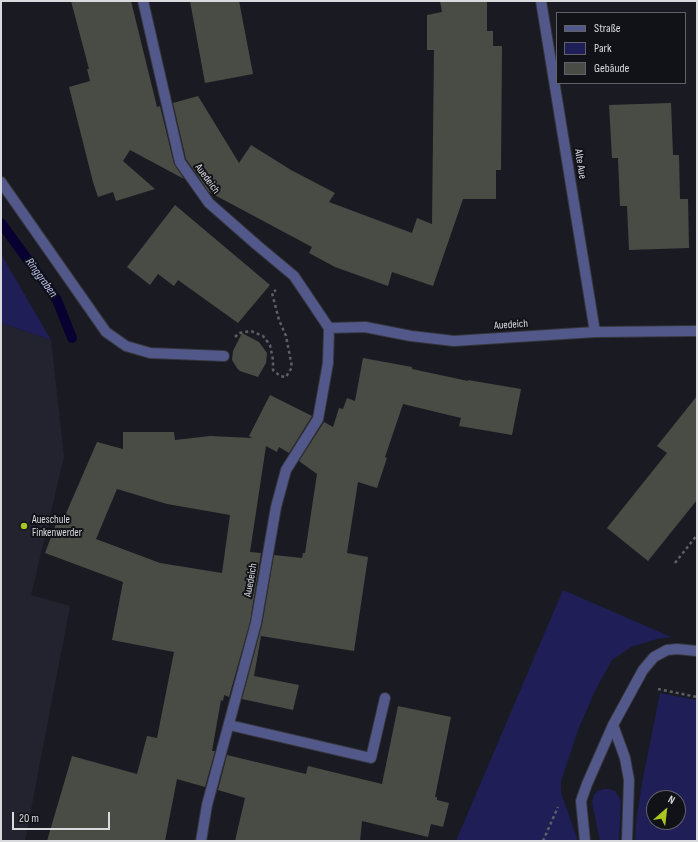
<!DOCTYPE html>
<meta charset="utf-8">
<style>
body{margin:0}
#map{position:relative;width:698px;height:842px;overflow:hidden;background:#1a1b22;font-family:"Sofia Sans Condensed",sans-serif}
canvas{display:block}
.frame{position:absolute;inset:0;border:2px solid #d9dade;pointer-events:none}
.legend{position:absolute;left:556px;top:12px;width:130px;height:72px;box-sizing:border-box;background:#111218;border:1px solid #616267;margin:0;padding:5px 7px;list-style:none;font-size:12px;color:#d9dade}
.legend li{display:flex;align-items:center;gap:8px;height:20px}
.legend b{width:20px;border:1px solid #616267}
.north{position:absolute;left:646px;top:790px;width:40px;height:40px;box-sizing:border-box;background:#111218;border:1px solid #616267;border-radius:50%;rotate:28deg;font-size:11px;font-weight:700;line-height:16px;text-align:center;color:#d9dade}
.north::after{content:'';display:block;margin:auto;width:14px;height:18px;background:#a7c71e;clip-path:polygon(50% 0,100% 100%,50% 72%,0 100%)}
.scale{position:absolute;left:12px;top:812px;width:98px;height:18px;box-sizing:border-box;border:2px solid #d9dade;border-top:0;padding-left:5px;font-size:12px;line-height:14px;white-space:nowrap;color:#d9dade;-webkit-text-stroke:3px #111218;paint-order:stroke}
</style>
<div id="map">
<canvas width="698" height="842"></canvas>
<div class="frame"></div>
<ul class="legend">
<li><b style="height:5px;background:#53588a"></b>Straße</li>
<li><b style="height:11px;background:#1f1e56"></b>Park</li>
<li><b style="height:11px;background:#494c44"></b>Gebäude</li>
</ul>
<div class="north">N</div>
<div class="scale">20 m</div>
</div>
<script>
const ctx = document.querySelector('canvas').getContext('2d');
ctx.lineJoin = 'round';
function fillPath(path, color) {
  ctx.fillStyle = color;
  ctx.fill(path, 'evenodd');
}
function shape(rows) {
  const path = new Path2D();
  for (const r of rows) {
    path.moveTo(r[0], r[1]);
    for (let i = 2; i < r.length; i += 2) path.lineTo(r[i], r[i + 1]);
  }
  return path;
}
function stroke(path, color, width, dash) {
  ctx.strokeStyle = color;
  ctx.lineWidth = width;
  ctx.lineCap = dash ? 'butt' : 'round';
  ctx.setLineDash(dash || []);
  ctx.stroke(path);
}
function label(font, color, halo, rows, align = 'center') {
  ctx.font = font + ' "Sofia Sans Condensed",sans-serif';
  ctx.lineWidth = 4;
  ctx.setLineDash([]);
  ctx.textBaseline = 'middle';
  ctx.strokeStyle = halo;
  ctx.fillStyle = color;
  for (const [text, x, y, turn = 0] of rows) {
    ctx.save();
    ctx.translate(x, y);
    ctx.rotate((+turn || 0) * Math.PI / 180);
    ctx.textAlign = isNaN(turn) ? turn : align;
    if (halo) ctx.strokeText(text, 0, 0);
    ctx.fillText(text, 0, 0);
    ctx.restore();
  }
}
const built = shape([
 [1,323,51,340,64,457,31,595,70,606,25,841,1,841]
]);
const green = shape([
 [1,254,51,340,1,323],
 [563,590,671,637,657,639,631,647,612,660,595,691,578,730,561,781,561,793,577,838,577,841,456,841],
 [660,693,697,700,697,841,635,841,636,822,643,778],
 [654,798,678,798,678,822,654,822],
 [604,789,609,789,615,791,621,800,619,841,600,841,592,802,594,795,597,791]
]);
const stream = shape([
 [1,223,57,300,72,338]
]);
const building = shape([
 [71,1,131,1,157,107,160,106,174,164,184,179,130,150,123,161,155,189,116,201,113,192,98,197,93,182,69,87,90,81,87,69,89,69],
 [190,1,239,1,253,74,205,83],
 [440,1,487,1,487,31,493,31,493,46,502,46,501,170,496,170,496,199,463,199,433,286,392,272,388,286,335,267,309,253,312,247,209,192,186,159,173,103,198,96,239,163,251,145,291,170,335,193,329,202,412,233,417,218,432,224,434,50,427,50,427,15,442,12],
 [671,103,673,155,679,155,680,199,688,199,689,248,629,250,627,206,620,206,618,158,612,158,609,105],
 [175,205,270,285,238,323,178,280,174,286,158,274,150,285,127,267],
 [242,333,259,342,267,353,266,363,258,377,240,371,237,368,232,360,233,351],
 [363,358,412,367,412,369,468,381,468,380,521,389,512,435,459,426,461,418,403,404,385,457,387,458,377,488,358,482,347,553,368,557,354,651,261,636,254,676,299,685,293,710,242,699,262,625,274,555,302,558,303,553,305,553,317,474,299,461,324,422,333,427,339,408,343,409,347,398,355,401],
 [270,395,312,416,289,453,279,447,277,452,266,446,250,552,261,553,250,622,229,697,224,695,223,701,221,700,212,751,215,751,205,787,177,779,165,841,47,841,72,756,137,774,147,736,157,738,174,652,112,640,123,582,45,553,56,524,61,525,97,442,123,449,123,432,174,432,175,440,210,436,252,438,249,436],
 [117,489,167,504,230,515,222,573,160,563,96,539],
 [697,396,697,500,648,561,607,528,667,453,657,446],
 [398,706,451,717,435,797,437,797,437,800,449,803,443,827,431,824,428,837,362,821,360,841,235,841,245,798,218,790,227,755,306,774,308,766,382,784]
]);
const path = shape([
 [235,337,239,333,251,331,263,336,270,345,273,360,273,370,280,376,286,377,292,367,286,336,279,320,272,293,276,290],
 [675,563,697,535],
 [658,689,697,697],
 [543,841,558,807]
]);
const service = shape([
 [1,182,106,332,126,346,150,353,224,356],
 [229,725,371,758,385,698],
 [613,725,625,758,629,780,627,841],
 [585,841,581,801,587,784,613,725,643,670,654,657,667,650,677,649,697,651]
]);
const minor = shape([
 [143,1,180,162,209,203,258,246,294,276,329,328,328,363,318,419,286,470,276,507,256,623,207,805,201,841],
 [541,1,595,332],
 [329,328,365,327,411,336,454,341,595,332,697,331]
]);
const markers = [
 [24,526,4,"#a7c71e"]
];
const streetNames = [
 ["Alte Aue",580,164,81],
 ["Auedeich",207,179,54],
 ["Auedeich",511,325,-4],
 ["Auedeich",251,580,-80]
];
const poiNames = [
 ["Aueschule",32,520],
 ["Finkenwerder",32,533]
];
const waterNames = [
 ["Ringgraben",41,278,54]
];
fillPath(built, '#22232f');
fillPath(green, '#1f1e56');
stroke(stream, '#080031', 10);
fillPath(building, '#494c44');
stroke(service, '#35363c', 12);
stroke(minor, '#35363c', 12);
stroke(path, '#5e5f65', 2.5, [3, 3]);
stroke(service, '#53588a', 10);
stroke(minor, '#53588a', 10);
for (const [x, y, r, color] of markers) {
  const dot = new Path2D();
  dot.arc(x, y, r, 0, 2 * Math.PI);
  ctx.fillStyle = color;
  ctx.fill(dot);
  stroke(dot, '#111218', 1.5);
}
label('11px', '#d9dade', '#111218', streetNames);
label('11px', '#d9dade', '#111218', poiNames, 'left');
label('italic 12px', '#bcc2ed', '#111218', waterNames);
</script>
